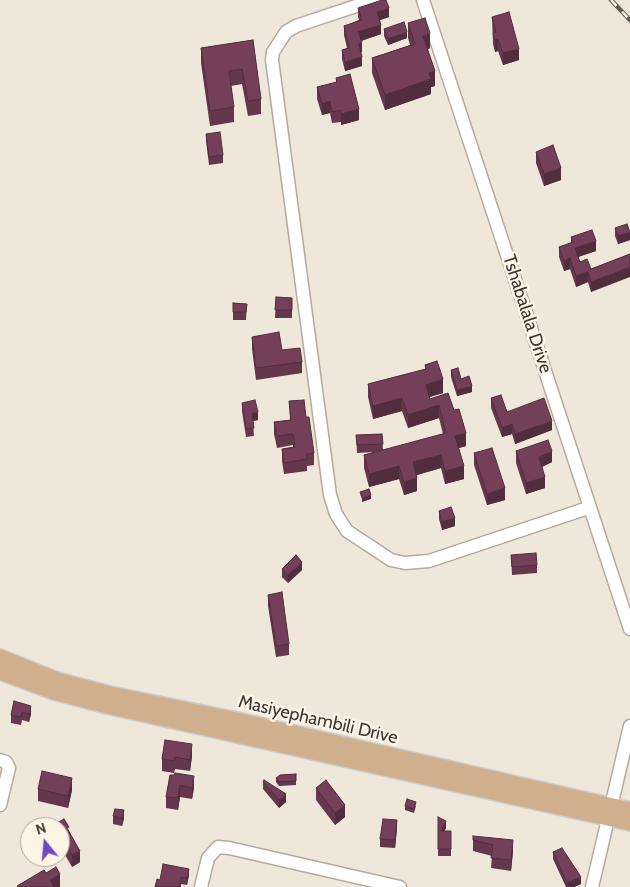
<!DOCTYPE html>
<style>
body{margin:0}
#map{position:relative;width:630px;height:887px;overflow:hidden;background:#efe7d9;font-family:Cabin,sans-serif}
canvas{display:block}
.north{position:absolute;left:20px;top:817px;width:50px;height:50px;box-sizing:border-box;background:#fdf4e6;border:1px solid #b0a99e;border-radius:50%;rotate:343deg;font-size:14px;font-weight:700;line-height:20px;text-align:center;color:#3c3933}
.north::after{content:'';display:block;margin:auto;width:18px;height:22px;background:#7049c1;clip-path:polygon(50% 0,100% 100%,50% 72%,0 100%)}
</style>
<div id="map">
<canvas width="630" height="887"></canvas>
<div class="north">N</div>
</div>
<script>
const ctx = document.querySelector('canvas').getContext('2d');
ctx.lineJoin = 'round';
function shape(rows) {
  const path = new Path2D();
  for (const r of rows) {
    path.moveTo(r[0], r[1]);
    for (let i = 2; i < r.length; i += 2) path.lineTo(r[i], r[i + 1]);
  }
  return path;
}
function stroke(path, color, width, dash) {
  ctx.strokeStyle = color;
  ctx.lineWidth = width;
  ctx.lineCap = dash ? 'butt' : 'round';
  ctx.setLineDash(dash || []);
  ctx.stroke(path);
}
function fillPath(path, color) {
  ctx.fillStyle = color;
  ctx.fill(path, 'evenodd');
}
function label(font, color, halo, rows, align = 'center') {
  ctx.font = font + ' Cabin,sans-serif';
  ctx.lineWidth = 5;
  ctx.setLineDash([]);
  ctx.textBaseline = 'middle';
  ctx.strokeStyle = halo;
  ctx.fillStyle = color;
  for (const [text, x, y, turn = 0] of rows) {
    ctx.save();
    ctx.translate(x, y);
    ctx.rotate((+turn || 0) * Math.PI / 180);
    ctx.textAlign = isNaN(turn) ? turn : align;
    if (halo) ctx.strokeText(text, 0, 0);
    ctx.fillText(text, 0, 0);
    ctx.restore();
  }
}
const minor = shape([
 [374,0,296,26,286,32,273,52,272,60,330,495,336,514,347,531,391,560,405,563,429,561,588,508],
 [423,0,630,629],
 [0,760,6,762,9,768,0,805],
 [201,887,208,858,218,847,229,848,400,887],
 [592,887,630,726]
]);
const major = shape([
 [0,657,57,680,110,694,237,720,630,810],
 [0,672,54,692,107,706,630,823]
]);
const rail = shape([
 [611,0,630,20]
]);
const wall = shape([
 [358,8,389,17,380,20,381,34,361,41,362,52,361,52,362,66,345,71,342,59,342,50,347,48,344,35,344,26,359,20,358,17],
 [492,17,519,60,503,65,498,51,495,52,493,44],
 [408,23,430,48,428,49,435,86,431,87,431,94,385,110,372,73,372,58,410,45,408,38],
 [384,29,407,38,388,45,384,36],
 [253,40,261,99,261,114,248,116,242,84,231,86,234,107,234,122,210,126,201,63,201,48],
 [336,78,359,120,341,125,341,122,332,123,330,113,322,115,317,99,317,87,336,82],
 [206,134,223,155,223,163,209,165,206,141],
 [536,152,561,180,544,186,536,163],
 [615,228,630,240,618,244,615,236],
 [571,237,596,251,578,257,580,262,591,269,630,254,591,292,588,282,576,287,570,269,564,271,559,257,559,247,571,243],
 [276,297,292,298,292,318,275,318],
 [233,303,247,304,246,320,233,320],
 [252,337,282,350,302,362,302,373,256,380,252,349],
 [425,365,443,393,430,397,430,399,448,393,466,446,459,448,464,479,445,484,441,468,417,475,417,491,404,495,399,479,369,487,364,468,364,455,374,452,357,453,356,435,382,434,383,450,443,434,439,418,408,428,402,411,373,419,368,397,368,384,425,369],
 [451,370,461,379,472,392,457,396,451,377],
 [491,398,507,412,552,430,515,444,512,434,502,437,491,408],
 [289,401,306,417,314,453,314,465,307,466,307,471,284,474,282,461,282,449,293,447,293,445,277,448,274,434,274,422,290,420],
 [242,403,258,420,253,421,254,436,246,437,242,411],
 [516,451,552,462,542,467,545,488,526,494,516,463],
 [474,453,505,500,487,505,474,465],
 [439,511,455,526,442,530,439,519],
 [511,555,537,565,537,573,512,575],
 [282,569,302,570,288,583,282,577],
 [268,595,289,644,289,655,276,657,268,606],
 [14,701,31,714,29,722,22,720,21,725,11,723,11,715],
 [165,740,192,756,190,771,175,769,174,773,162,771,162,759],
 [296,774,296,785,279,786,276,782,276,778],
 [170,775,194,788,192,799,180,797,178,810,166,808,166,797],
 [263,782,286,802,279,808,263,789],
 [316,788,345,817,335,825,316,800],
 [38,789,72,790,68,808,38,801],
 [405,806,416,806,414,813,405,810],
 [113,816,124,818,122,826,113,824],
 [438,817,446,828,444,831,451,849,451,856,438,856],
 [60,827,69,831,80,862,72,867,60,846],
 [397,828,395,848,380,847,380,839],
 [473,836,513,851,511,871,491,868,492,856,473,851],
 [553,852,581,884,574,887,566,887,553,859],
 [189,875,187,885,181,884,181,887,155,887,160,880]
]);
const shadedWall = shape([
 [389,8,389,17,377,21,377,12],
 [381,25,381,34,358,42,358,32],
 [407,32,407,38,388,45,388,39],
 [430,33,430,48,423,51,423,36],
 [498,39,498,51,495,52,495,40],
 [362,42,362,52,359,53,359,44],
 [519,49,519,60,503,65,503,53],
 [362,57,362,66,345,71,345,62],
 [435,71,435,86,431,87,431,94,385,110,385,95,429,73],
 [330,101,330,113,322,115,322,104],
 [359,109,359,120,341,125,341,114],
 [561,168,561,180,544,186,544,174],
 [630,232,630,240,618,244,618,236],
 [596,241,596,251,575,258,575,248],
 [570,258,570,269,564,271,564,261],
 [630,267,630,277,591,292,591,282],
 [588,272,588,282,576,287,576,276],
 [443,379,443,393,426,398,426,385],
 [472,386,472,392,457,396,457,390],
 [402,398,402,411,373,419,373,406],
 [439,405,439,418,408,428,408,415],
 [258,412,258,420,252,421,252,413],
 [552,421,552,430,515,444,515,434],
 [512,424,512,434,502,437,502,428],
 [466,433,466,446,455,449,455,436],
 [552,451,552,462,539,468,539,457],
 [441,455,441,468,413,476,413,462],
 [399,466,399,479,369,487,369,474],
 [464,466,464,479,445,484,445,471],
 [545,477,545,488,526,494,526,483],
 [417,478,417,491,404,495,404,482],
 [505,488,505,500,487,505,487,494],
 [371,495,371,499,362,502,362,498],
 [455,518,455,526,442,530,442,522],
 [302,562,302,570,288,583,288,575],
 [31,706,31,714,29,722,29,714],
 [192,744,192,756,190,771,190,760],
 [194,776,194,788,192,799,192,788],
 [72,778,72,790,68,808,68,796],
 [180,785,180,797,178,810,178,798],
 [286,794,286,802,279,808,279,800],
 [345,805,345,817,335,825,335,813],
 [124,810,124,818,122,826,122,818],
 [397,820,397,828,395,848,395,840],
 [446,821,446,828,441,839,441,831],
 [513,840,513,851,511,871,511,860],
 [80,851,80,862,72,867,72,855],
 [189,869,189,875,187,885,187,878],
 [60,874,60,887,50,887,50,880],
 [581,877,581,884,574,887,567,887,567,883]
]);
const building = shape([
 [382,0,386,0,389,8,377,12,381,25,358,32,362,42,359,44,362,57,345,62,342,50,349,48,344,26,362,20,358,8,382,0],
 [509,12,519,49,503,53,498,39,495,40,493,33,496,32,492,17,509,12],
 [425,18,430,33,423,36,435,71,429,73,431,79,385,95,372,58,415,44,408,23,425,18],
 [404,22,407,32,388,39,384,29,404,22],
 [253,40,261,99,248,101,242,69,229,71,234,107,210,111,201,48,253,40],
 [350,74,359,109,341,114,341,110,332,112,330,101,322,104,317,87,337,82,336,78,350,74],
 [220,132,223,155,209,157,206,134,220,132],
 [553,145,561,168,544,174,536,152,553,145],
 [627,224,630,232,618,236,615,228,627,224],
 [592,230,596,241,575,248,580,262,587,259,591,269,630,254,630,267,591,282,588,272,576,276,570,258,564,261,559,247,573,242,571,237,592,230],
 [276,297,292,298,292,310,275,310,276,297],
 [233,303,247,304,246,312,233,312,233,303],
 [279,332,282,350,300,348,302,362,256,368,252,337,279,332],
 [437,361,443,379,426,385,430,399,448,393,454,410,459,409,466,433,455,436,464,466,445,471,441,455,413,462,417,478,404,482,399,466,369,474,364,455,446,433,439,405,408,415,402,398,373,406,368,384,426,369,425,365,437,361],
 [458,368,461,379,469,376,472,386,457,390,451,370,458,368],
 [501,395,507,412,544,398,552,421,515,434,512,424,502,428,491,398,501,395],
 [255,400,258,412,252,413,254,428,246,429,242,403,255,400],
 [304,400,306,417,309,417,314,453,306,454,307,459,284,463,282,449,295,447,293,434,277,436,274,422,291,420,289,401,304,400],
 [382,434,383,444,357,445,356,435,382,434],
 [548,440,552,451,539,457,545,477,526,483,516,451,548,440],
 [492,448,505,488,487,494,474,453,492,448],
 [369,489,371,495,362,498,360,492,369,489],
 [451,507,455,518,442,522,439,511,451,507],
 [536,553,537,565,512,567,511,555,536,553],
 [296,555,302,562,288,575,282,569,296,555],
 [282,592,289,644,276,646,268,595,282,592],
 [14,701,31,706,29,714,22,712,21,717,11,715,14,701],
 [165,740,192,744,190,760,175,757,174,761,162,759,165,740],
 [42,771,72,778,68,796,38,789,42,771],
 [175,773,194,776,192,788,180,785,178,798,166,797,170,775,174,775,175,773],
 [296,774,296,781,279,782,276,778,280,775,296,774],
 [264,780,286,794,279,800,263,782,264,780],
 [326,780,345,805,335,813,316,788,326,780],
 [407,799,416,802,414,809,405,806,407,799],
 [115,809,124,810,122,818,113,816,115,809],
 [438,817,446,821,441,831,451,831,451,849,438,849,438,817],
 [64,819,69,827,67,828,80,851,72,855,60,834,60,827,50,827,64,819],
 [383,819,397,820,395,840,380,839,383,819],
 [473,836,513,840,511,860,491,858,493,845,473,840,473,836],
 [562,848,581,877,567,883,553,852,562,848],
 [163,864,189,869,187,878,181,877,180,887,155,887,157,879,160,880,163,864],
 [56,867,60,874,50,880,54,887,18,887,17,886,44,870,46,873,56,867]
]);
const streetNames = [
 ["Tshabalala Drive",527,314,72],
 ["Masiyephambili Drive",318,720,13]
];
stroke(minor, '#b3ab9d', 15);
stroke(major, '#ccccca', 18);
stroke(minor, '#fff', 12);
stroke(major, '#cfaf8e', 15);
stroke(rail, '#605c54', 4.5);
stroke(rail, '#fdf4e6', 2.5, [8]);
fillPath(wall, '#64374d');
fillPath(shadedWall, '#512d3e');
fillPath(building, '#744059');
stroke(building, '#512d3e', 1);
label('18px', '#3c3933', '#fdf4e6', streetNames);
</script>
